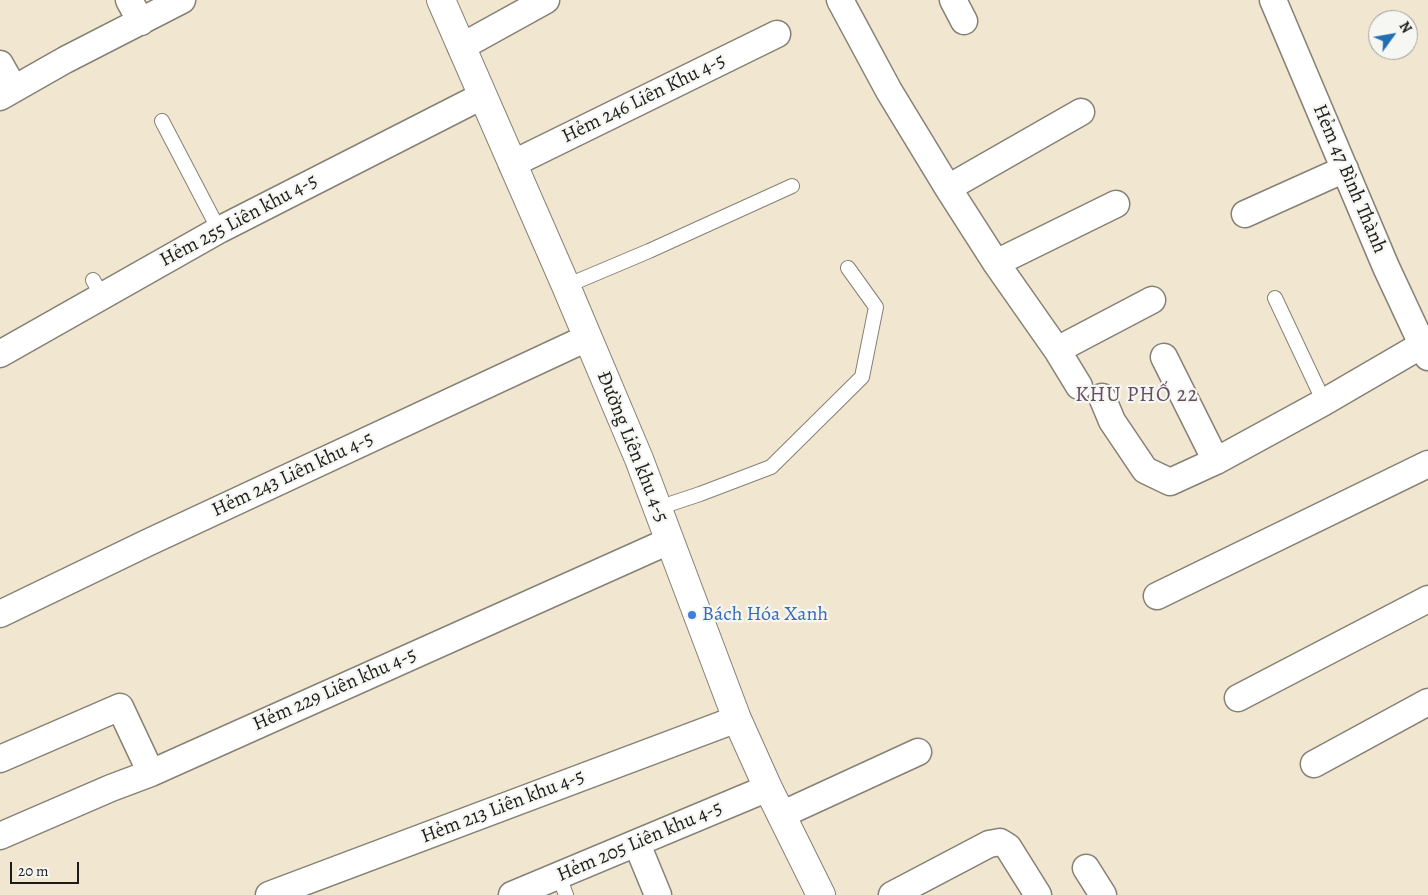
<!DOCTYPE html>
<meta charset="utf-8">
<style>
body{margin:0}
#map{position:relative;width:1428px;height:895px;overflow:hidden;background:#f1e6cf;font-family:Alegreya,serif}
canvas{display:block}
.north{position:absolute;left:1368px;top:10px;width:50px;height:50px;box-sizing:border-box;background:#f6f6f2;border:1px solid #9f9f9c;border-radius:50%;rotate:58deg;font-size:14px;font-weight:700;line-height:20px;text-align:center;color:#1c1c1c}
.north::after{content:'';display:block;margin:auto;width:18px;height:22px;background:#1f6fb2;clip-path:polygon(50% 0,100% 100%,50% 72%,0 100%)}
.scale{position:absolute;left:10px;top:862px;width:69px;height:22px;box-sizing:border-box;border:2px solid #1c1c1c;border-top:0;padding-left:6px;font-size:15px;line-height:18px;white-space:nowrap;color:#1c1c1c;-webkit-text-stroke:4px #f6f6f2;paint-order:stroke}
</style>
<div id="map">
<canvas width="1428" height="895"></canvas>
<div class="north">N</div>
<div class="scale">20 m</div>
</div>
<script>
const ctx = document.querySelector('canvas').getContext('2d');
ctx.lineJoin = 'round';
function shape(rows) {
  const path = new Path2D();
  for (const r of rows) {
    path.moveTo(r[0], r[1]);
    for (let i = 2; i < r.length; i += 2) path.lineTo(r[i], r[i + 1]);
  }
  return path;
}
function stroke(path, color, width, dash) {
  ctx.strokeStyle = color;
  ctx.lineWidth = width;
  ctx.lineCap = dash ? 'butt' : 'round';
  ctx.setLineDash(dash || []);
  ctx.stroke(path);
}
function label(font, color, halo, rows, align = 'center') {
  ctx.font = font + ' Alegreya,serif';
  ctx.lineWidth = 4.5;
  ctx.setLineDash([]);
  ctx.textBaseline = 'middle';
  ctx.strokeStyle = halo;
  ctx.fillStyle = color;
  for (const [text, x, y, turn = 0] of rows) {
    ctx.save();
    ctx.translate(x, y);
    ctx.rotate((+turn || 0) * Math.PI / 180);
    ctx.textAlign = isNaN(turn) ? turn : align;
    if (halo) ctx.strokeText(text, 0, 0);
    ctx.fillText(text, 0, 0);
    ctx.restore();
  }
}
const service = shape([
 [162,121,219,230],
 [93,280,102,296],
 [566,286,649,251,792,186],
 [1275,298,1324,402],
 [658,508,700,494,771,467,862,377,876,307,848,268],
 [559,876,566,895]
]);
const minor = shape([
 [129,0,141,22],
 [840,0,889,91,948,188,996,263,1057,350,1079,386],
 [953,0,964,21],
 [1273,0,1386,267,1428,357],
 [461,47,546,0],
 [0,64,14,89],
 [0,97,65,60,182,0],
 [512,164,777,34],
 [948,188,1081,112],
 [1245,214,1345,169],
 [996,263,1116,204],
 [1057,350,1152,300],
 [0,354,219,230,482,96],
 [1164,357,1216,461],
 [1102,397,1112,421,1145,470,1170,482,1216,461,1324,402,1422,345],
 [1157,596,1428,464],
 [0,614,147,543,587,338],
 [1238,698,1428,599],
 [0,759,120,707,151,773],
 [1314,764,1428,702],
 [781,815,918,752],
 [0,836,111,788,151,773,669,541],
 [637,844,658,895],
 [1086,868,1103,895],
 [269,895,737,719],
 [512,895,768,788],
 [892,895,989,844,1000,842,1008,847,1038,895]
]);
const tertiary = shape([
 [441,0,566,286,639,459,737,719,768,788,821,895]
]);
const markers = [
 [692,615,5,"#3f7fe0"]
];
const streetNames = [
 ["Hẻm 246 Liên Khu 4-5",644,99,-26],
 ["Hẻm 47 Bình Thành",1349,179,67],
 ["Hẻm 255 Liên khu 4-5",239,221,-28],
 ["Đường Liên khu 4-5",632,447,68],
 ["Hẻm 243 Liên khu 4-5",293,475,-25],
 ["Hẻm 229 Liên khu 4-5",335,690,-24],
 ["Hẻm 213 Liên khu 4-5",503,807,-21],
 ["Hẻm 205 Liên khu 4-5",640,842,-23]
];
const shopNames = [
 ["Bách Hóa Xanh",702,615]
];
const neighbourhoodNames = [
 ["KHU PHỐ 22",1137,396]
];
stroke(service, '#868176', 16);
stroke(minor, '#868176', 29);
stroke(tertiary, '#868176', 30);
stroke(service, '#fff', 14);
stroke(minor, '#fff', 26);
stroke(tertiary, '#fff', 28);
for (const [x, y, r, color] of markers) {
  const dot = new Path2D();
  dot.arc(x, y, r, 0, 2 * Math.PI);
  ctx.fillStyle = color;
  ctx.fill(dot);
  stroke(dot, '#f6f6f2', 2);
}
label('20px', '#1c1c1c', '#f6f6f2', streetNames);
label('20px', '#366cbe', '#f6f6f2', shopNames, 'left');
ctx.letterSpacing = '1px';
label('21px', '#634e62', '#f6f6f2', neighbourhoodNames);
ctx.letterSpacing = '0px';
</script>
